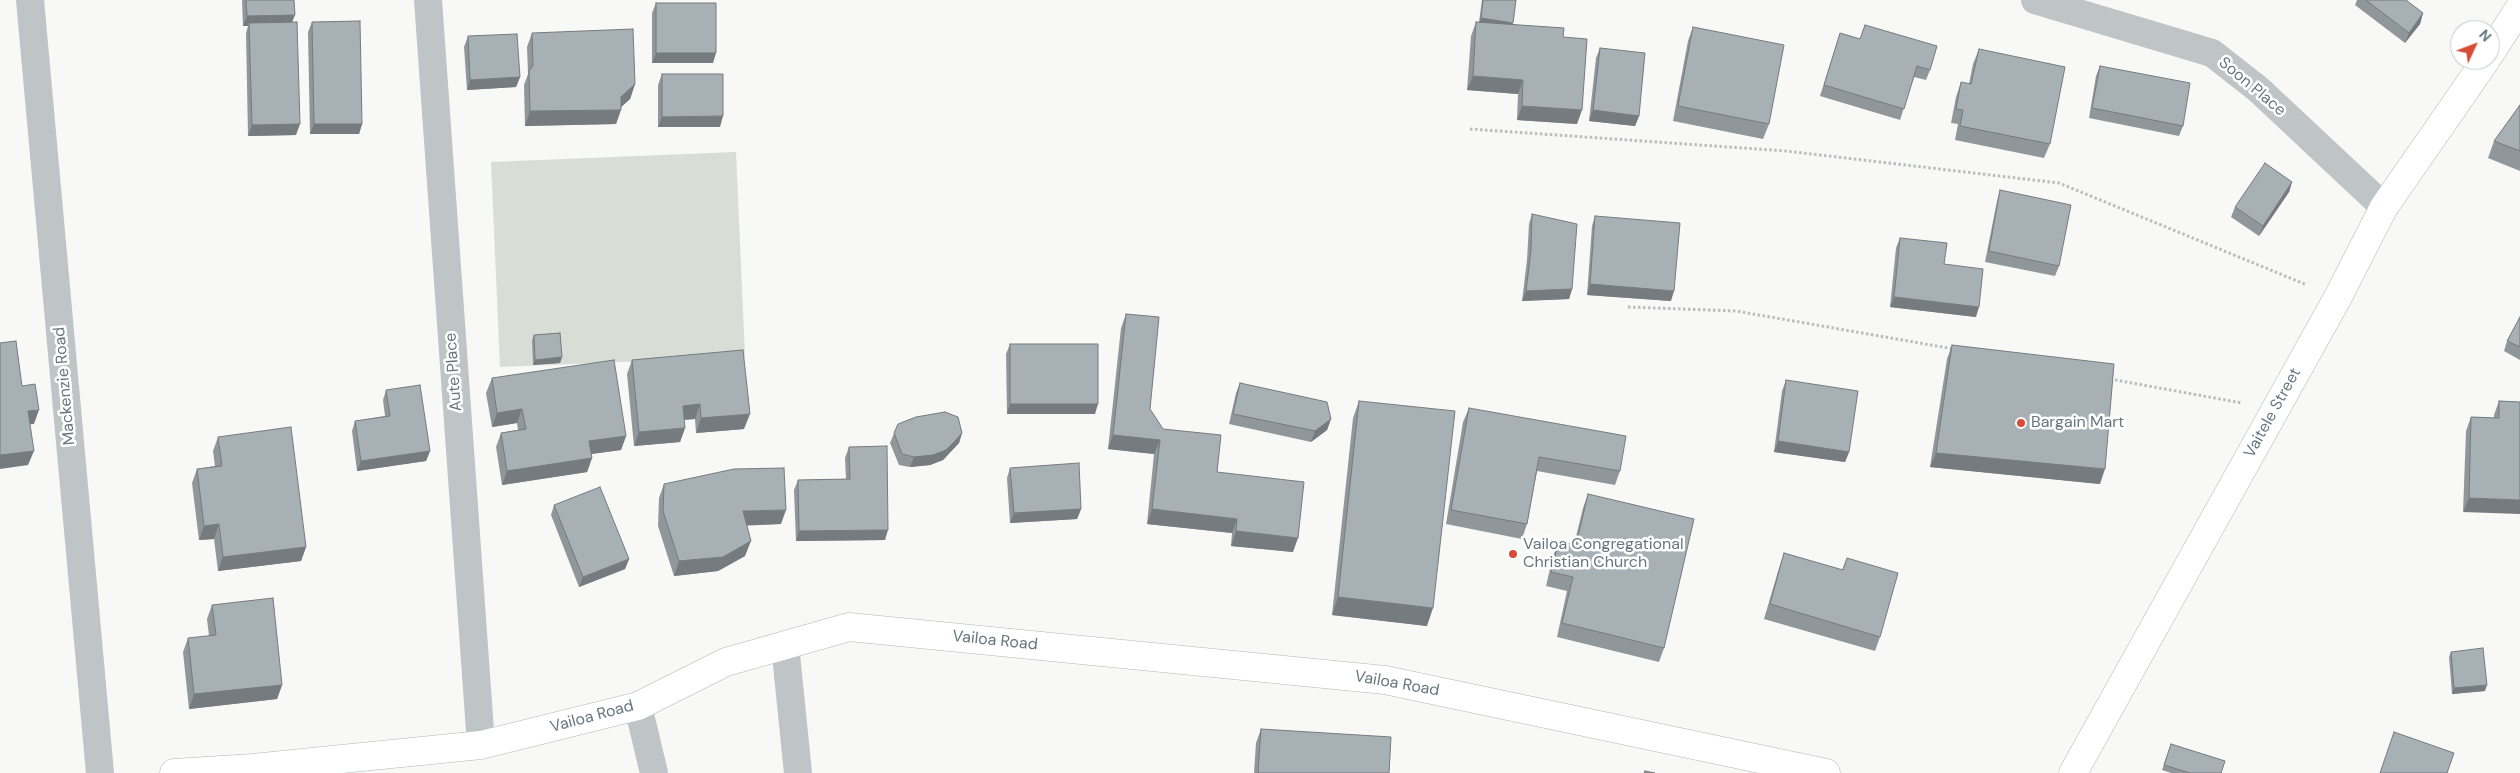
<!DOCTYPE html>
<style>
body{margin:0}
#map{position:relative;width:2520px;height:773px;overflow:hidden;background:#f8f8f6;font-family:"DM Sans",sans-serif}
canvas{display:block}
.north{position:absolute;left:2450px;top:20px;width:50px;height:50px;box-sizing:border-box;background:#fff;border:1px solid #c1c8cb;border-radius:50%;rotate:47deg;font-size:14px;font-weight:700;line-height:20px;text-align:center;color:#65767e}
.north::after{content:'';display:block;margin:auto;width:18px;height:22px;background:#d74c37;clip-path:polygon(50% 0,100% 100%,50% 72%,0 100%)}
</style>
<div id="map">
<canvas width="2520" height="773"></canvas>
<div class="north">N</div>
</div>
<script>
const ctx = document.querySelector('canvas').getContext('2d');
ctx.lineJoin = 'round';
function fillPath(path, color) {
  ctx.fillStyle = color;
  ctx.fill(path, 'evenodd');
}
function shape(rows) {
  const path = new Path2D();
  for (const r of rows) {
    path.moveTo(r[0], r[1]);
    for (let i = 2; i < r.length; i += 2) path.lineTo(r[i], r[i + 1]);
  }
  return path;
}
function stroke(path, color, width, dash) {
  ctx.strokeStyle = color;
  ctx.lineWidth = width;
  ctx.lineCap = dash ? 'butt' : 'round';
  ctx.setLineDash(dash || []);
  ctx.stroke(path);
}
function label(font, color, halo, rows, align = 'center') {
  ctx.font = font + ' "DM Sans",sans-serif';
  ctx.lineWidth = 5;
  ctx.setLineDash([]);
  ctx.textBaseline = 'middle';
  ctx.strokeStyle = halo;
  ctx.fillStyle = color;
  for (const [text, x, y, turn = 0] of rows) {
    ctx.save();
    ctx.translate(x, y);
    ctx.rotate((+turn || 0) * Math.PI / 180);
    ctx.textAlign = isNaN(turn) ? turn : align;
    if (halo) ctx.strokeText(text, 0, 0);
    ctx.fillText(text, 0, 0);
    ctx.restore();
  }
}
const green = shape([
 [736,152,745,357,500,367,491,162]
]);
const path = shape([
 [1470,129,1786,151,2059,183,2307,285],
 [1628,307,1736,311,1954,349],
 [2110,379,2242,403]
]);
const minor = shape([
 [30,0,100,773],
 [428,0,481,745],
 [2035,0,2212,53,2258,89,2384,207],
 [785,645,798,773],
 [638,706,654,773]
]);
const major = shape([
 [2490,54,2520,7],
 [174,773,253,768,481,745,638,706,726,662,849,627,1385,680,1826,773],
 [2073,773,2338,297,2384,207,2486,60]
]);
const wall = shape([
 [242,0,294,0,292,22,296,135,248,136,246,33,248,26,243,26],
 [1482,0,1516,0,1512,24,1563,37,1577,124,1517,120,1518,94,1467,90,1471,36,1476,22,1479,22],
 [2357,0,2406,0,2423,13,2420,24,2405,43,2355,5],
 [656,3,713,63,652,63,652,13],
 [312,22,362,124,359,134,310,134,308,32],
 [1865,25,1930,70,1926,80,1914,77,1900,120,1820,96,1840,33,1860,39],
 [1693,27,1769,124,1763,139,1673,121,1688,41],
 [532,33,635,84,630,99,621,107,616,124,525,126,524,85,528,74,527,47],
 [468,36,520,77,516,87,467,90,464,47],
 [1600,48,1639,116,1635,126,1589,121,1596,58],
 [1979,49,2050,144,2044,158,1955,140,1958,124,1951,123,1956,97,1961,82,1969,84,1973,64],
 [2100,66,2183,126,2179,136,2089,118,2096,76],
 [662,74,720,127,658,127,658,85],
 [2520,105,2520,171,2488,158,2494,141],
 [2292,182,2289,192,2259,236,2231,217,2235,207],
 [2000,190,2059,266,2055,276,1985,262,1997,201],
 [1532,214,1572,289,1569,299,1522,301,1527,260,1529,224],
 [1595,216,1671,301,1587,295,1592,226],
 [1900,238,1944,264,1976,317,1890,307,1896,248],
 [1126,314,1150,409,1163,429,1217,472,1293,552,1231,546,1232,533,1147,524,1154,454,1108,449,1121,328],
 [2520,317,2520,360,2504,351,2507,341],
 [534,335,562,357,560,363,533,365,532,340],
 [1010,344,1095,414,1007,414,1006,354],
 [1952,345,2100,484,1930,467,1947,359],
 [632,360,744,429,696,433,695,419,684,420,685,428,680,442,634,446,627,374],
 [492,378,626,436,621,450,591,454,592,458,587,472,502,485,496,447,501,433,518,430,517,423,492,427,486,393],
 [1786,380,1849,452,1845,462,1774,452,1782,391],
 [1240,383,1331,419,1327,430,1311,442,1229,424,1236,393],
 [386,390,430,451,426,461,357,471,352,431,355,421,385,416,383,400],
 [1359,401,1427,626,1332,615,1353,418],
 [2499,401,2520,402,2463,512,2466,431,2471,417,2494,418,2494,415],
 [1469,408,1620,471,1615,485,1537,471,1527,524,1522,539,1446,524,1463,422],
 [898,424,962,433,959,443,943,460,930,465,910,467,899,465,890,443],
 [218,437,306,547,301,561,218,571,214,539,199,540,192,483,197,469,215,466,213,451],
 [849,447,885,540,796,541,794,490,798,480,846,479,845,458],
 [1010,468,1081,509,1077,519,1010,523,1007,478],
 [664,484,781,524,747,525,745,556,718,571,674,576,658,526,659,498],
 [1588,494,1664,648,1659,662,1557,637,1567,591,1546,586,1553,556,1559,541,1574,545,1583,508],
 [554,505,629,559,625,569,579,587,551,515],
 [1784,553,1842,570,1847,558,1880,637,1875,651,1764,619,1779,568],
 [212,605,282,685,277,699,189,709,183,652,188,638,209,636,207,619],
 [2451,652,2485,691,2452,694,2449,657],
 [1261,729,1389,773,1254,773,1256,743],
 [2171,744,2221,773,2171,773,2162,770]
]);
const shadedWall = shape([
 [2423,13,2420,24,2405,43,2409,33],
 [295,15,291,25,249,23,248,26,243,26,247,16],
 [1481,18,1513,23,1511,28,1479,23],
 [656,53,716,53,713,63,652,63],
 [1473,76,1523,80,1518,94,1467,90],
 [520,77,516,87,467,90,470,80],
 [635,84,630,99,618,110,621,110,616,124,525,126,530,111,621,97],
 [1522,106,1582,110,1577,124,1517,120],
 [1593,110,1639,116,1635,126,1589,121],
 [723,116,720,127,658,127,662,117],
 [300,124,296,135,248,136,252,125],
 [314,124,362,124,359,134,310,134],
 [2292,182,2289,192,2259,236,2263,226],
 [1590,284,1674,291,1671,301,1587,295],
 [1572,289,1569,299,1522,301,1526,291],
 [1894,297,1979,307,1976,317,1890,307],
 [562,357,560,363,533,365,535,360],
 [700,404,695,419,678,420,683,406],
 [1010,404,1098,404,1095,414,1007,414],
 [522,409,517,423,492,427,497,413],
 [39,410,34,424,23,425,28,411],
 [750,414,744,429,696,433,701,418],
 [1331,419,1327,430,1311,442,1315,431],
 [685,428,680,442,634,446,639,432],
 [962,433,959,443,943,460,930,465,910,467,914,457],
 [1113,435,1160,440,1154,454,1108,449],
 [626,436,621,450,584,455,589,441],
 [1778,441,1849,452,1845,462,1774,452],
 [34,451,28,465,0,469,0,455],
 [430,451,426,461,357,471,361,461],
 [1936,453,2105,469,2100,484,1930,467],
 [592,458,587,472,502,485,507,471],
 [2469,498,2520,500,2520,514,2463,512],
 [1081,509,1077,519,1010,523,1014,513],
 [1152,509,1237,519,1232,533,1147,524],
 [786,510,781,524,738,526,743,511],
 [219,524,214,539,199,540,204,526],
 [888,530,885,540,796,541,799,531],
 [1236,531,1298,538,1293,552,1231,546],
 [751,541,745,556,718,571,674,576,679,561],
 [306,547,301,561,218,571,223,557],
 [629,559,625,569,579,587,583,577],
 [1338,597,1433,608,1427,626,1332,615],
 [282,685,277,699,189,709,194,694],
 [2487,685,2485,691,2452,694,2454,688]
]);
const building = shape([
 [246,0,294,0,295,15,247,16,246,0],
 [1483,0,1516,0,1513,23,1481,18,1483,0],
 [2366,0,2406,0,2423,13,2409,33,2366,0],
 [656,3,716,3,716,53,656,53,656,3],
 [360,21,362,124,314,124,312,22,360,21],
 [297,22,300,124,252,125,249,23,297,22],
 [1476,22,1564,28,1563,37,1587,39,1582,110,1522,106,1523,80,1473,76,1476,22],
 [1865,25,1937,46,1930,70,1917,66,1904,109,1824,85,1840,33,1860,39,1865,25],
 [1693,27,1784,45,1769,124,1678,106,1693,27],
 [633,29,635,84,621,97,621,110,530,111,529,71,533,66,532,33,633,29],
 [517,34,520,77,470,80,468,36,517,34],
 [1600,48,1645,53,1639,116,1593,110,1600,48],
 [1979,49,2065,67,2050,144,1960,126,1963,110,1956,109,1961,82,1971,84,1979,49],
 [2100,66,2190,83,2183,126,2092,108,2100,66],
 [662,74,723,74,723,116,662,117,662,74],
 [2520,105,2520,151,2494,141,2520,105],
 [2265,163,2292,182,2263,226,2235,207,2265,163],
 [2000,190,2071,205,2059,266,1989,251,2000,190],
 [1532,214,1577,224,1572,289,1526,291,1531,250,1532,214],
 [1595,216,1680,223,1674,291,1590,284,1595,216],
 [1900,238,1947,243,1944,264,1983,269,1979,307,1894,297,1900,238],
 [1126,314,1159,317,1150,409,1163,429,1221,435,1217,472,1304,482,1298,538,1236,531,1237,519,1152,509,1160,440,1113,435,1126,314],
 [2520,317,2520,347,2507,341,2520,317],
 [560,333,562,357,535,360,534,335,560,333],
 [16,341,22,386,35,384,39,410,28,411,34,451,0,455,0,343,16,341],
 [1010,344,1098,344,1098,404,1010,404,1010,344],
 [1952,345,2114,364,2105,469,1936,453,1952,345],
 [743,350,750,414,701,418,700,404,683,406,685,428,639,432,632,360,743,350],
 [614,360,626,436,589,441,592,458,507,471,501,433,526,429,522,409,497,413,492,378,614,360],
 [1786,380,1858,391,1849,452,1778,441,1786,380],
 [1240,383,1327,402,1331,419,1315,431,1233,414,1240,383],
 [420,385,430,451,361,461,355,421,390,416,386,390,420,385],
 [1359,401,1455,411,1433,608,1338,597,1359,401],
 [2499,401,2520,402,2520,500,2469,498,2471,417,2499,418,2499,401],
 [1469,408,1626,436,1620,471,1539,457,1527,524,1451,510,1469,408],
 [945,412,958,417,962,433,955,441,946,450,933,455,914,457,902,454,894,433,898,424,916,417,945,412],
 [291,427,306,547,223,557,219,524,204,526,197,469,222,466,218,437,291,427],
 [887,446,888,530,799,531,798,480,850,479,849,447,887,446],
 [1079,463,1081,509,1014,513,1010,468,1079,463],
 [784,468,786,510,743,511,751,541,723,557,679,561,663,511,664,484,734,469,784,468],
 [600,487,629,559,583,577,554,505,600,487],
 [1588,494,1694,519,1664,648,1562,623,1573,577,1551,572,1559,541,1576,545,1588,494],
 [1784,553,1843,570,1847,558,1898,573,1880,637,1770,604,1784,553],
 [273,598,282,685,194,694,188,638,216,635,212,605,273,598],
 [2483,648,2487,685,2454,688,2451,652,2483,648],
 [1261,729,1391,737,1389,773,1258,773,1261,729],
 [2394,732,2454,753,2447,773,2380,773,2394,732],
 [2171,744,2225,761,2221,773,2190,773,2164,765,2171,744],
 [1645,771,1655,773,1644,773,1645,771]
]);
const markers = [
 [2021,423,5,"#d74c37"],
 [1513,554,5,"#d74c37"]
];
const streetNames = [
 ["Soon Place",2252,87,40],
 ["Aute Place",454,372,-94],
 ["Mackenzie Road",65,386,-95],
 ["Vaitele Street",2273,413,-61],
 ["Vailoa Road",995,641,6],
 ["Vailoa Road",1397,684,10],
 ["Vailoa Road",592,717,-15]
];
const poiNames = [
 ["Bargain Mart",2031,423],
 ["Vailoa Congregational",1523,545],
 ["Christian Church",1523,563]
];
fillPath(green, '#d8ddd5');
stroke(major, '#b1b7ba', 29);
stroke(path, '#babdbf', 3, [2.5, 2.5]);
stroke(minor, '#bfc4c7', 28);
stroke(major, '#fff', 28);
fillPath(wall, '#90979b');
fillPath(shadedWall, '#757b7e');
fillPath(building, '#a7b0b4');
stroke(building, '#757b7e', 1);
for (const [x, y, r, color] of markers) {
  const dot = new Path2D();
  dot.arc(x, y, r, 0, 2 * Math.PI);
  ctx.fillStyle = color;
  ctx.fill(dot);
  stroke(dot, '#fff', 2);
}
label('16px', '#65767e', '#fff', streetNames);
label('16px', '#65767e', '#fff', poiNames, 'left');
</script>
